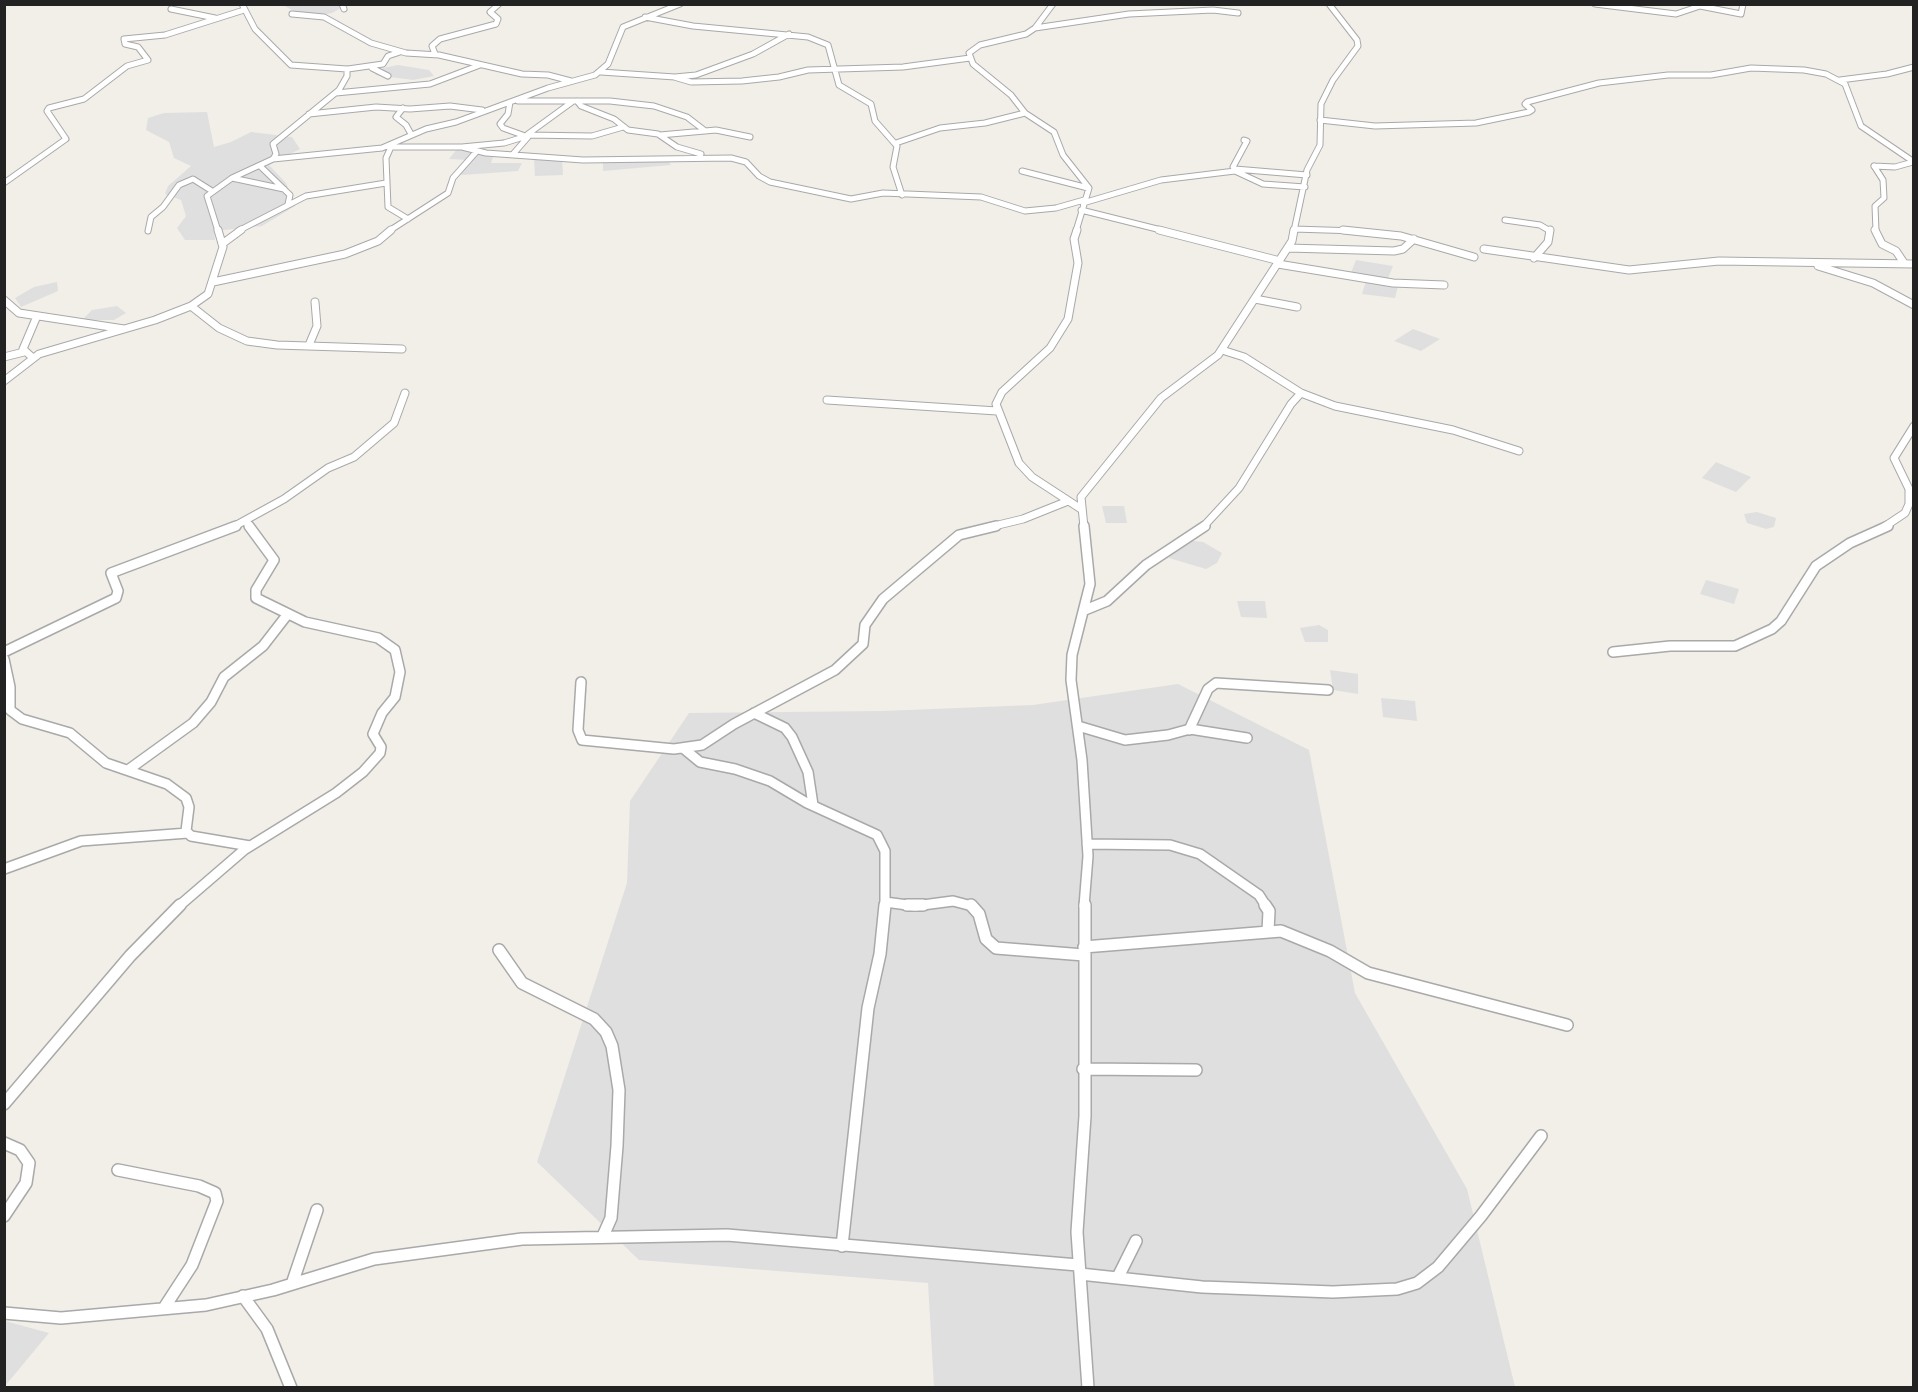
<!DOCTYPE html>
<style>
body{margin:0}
#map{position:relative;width:1918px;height:1392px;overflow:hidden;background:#f2efe9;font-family:Overpass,sans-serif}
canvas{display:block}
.frame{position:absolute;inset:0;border:6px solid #222;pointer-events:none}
</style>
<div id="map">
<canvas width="1918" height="1392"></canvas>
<div class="frame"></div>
</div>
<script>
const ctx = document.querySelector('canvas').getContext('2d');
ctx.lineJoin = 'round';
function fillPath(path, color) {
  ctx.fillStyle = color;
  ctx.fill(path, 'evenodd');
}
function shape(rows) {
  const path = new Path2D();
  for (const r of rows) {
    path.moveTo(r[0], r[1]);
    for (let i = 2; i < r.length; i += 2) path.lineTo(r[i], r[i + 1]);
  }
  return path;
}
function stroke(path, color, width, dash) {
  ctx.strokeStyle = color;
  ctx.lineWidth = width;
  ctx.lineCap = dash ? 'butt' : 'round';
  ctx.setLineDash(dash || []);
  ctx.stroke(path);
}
const residential = shape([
 [283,5,345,4,346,5,332,13,306,18],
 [398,65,429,70,434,76,413,80,375,75,383,68],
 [207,112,214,147,231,142,251,132,292,137,300,149,269,165,286,183,295,206,262,226,214,231,215,240,185,240,177,228,186,216,181,200,165,194,168,186,191,166,174,158,169,142,146,130,148,118,164,113],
 [457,149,494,154,491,163,522,163,518,171,462,175,456,173,469,160,449,159],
 [666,157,671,165,603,171,603,161],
 [534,160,562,160,563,175,535,176],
 [1356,260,1393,266,1387,281,1350,275],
 [1366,281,1398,286,1395,298,1362,294],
 [57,282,58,291,21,307,15,298,34,287],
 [117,306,126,313,114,320,82,320,92,310],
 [1413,329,1440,339,1421,351,1394,341],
 [1716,462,1751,477,1736,492,1702,478],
 [1102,506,1124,506,1127,523,1106,523],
 [1757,512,1776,518,1774,527,1766,529,1747,523,1744,514],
 [1175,539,1203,542,1222,553,1217,563,1206,569,1169,558],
 [1706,580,1739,589,1734,604,1700,594],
 [1237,601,1265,601,1267,618,1241,617],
 [1319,625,1328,630,1328,642,1305,642,1300,628],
 [1330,670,1358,674,1358,694,1333,690],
 [1178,684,1309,750,1355,993,1467,1189,1515,1387,934,1387,928,1283,639,1260,537,1162,627,883,630,801,689,713,883,711,1033,705],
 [1381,698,1415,701,1417,721,1383,717],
 [5,1321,49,1333,5,1386,4,1321]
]);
const minorFar3 = shape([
 [342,4,344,9],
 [1053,4,1035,28,1026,34,980,45,969,53,973,64,1011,95,1025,113,1054,132,1063,155,1089,188,1076,231],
 [1595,4,1676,14,1700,6,1741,14,1743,4],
 [171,9,215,18],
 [292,14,324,17,371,43,406,53,439,55,522,74,548,75,571,81],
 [645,17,693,26,808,37,828,45,839,85,871,104,875,121,897,146,893,167,902,195],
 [1035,28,1129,14,1213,10,1238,13],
 [124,39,165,35,244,10],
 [435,54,432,46,440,39,496,24,498,19,490,12,499,4],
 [372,68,388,76],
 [348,69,383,64,388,56,400,52],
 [601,72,675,77,696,75,753,54,789,34],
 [674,77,691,82,742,81,779,77,808,70,903,67,970,58],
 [1840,80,1887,74,1914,67],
 [336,93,430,84,480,65],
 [518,101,610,101,654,106,687,117,704,130],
 [577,101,581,106,614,119,628,130,658,134,677,147,701,154],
 [510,102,508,114,500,124,503,128,528,137,514,153],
 [403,108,396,117,406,125,411,134],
 [309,114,376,107,410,109,450,106,482,110],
 [1320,120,1375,126,1476,123,1529,112,1532,110,1525,104,1527,102,1599,83,1668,75,1711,75,1751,68,1804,70,1826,74,1845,84,1861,126,1914,162],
 [528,134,572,102],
 [527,135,592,136,623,127],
 [660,135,716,130,750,137],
 [1244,140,1247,141,1233,167,1235,171,1263,184,1305,187],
 [896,143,940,128,985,123,1025,113],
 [389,147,462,147,504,143,527,136],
 [391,147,386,158,388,207,408,219],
 [462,147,486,153,583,160,731,158,746,162,759,176,770,182,851,199,883,193,981,197,1025,211,1056,208,1084,200],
 [273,159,382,148,426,129,456,122,548,88,595,75,608,64,623,27,680,4],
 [260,166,290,195,288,204],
 [1874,166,1883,180,1884,198,1875,206,1876,231],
 [1874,166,1895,167,1913,162],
 [1235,169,1307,175],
 [1022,171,1088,188],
 [232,178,284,189],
 [4,183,66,139,47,111,49,108,84,99,127,66,148,60,138,47,125,44,124,39],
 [1083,203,1161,180,1235,171],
 [1081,210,1165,231],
 [1505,220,1540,225,1550,231],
 [1294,229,1357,231],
 [148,231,151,217,163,207,179,185,193,179,212,191],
 [218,231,207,196,232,178,273,159,276,154,273,144,339,90,347,76,347,69,291,65,255,29,242,4],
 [238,231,306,196,386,183],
 [389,231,448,193,453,178,477,151],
 [1294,231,1307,170,1320,145,1321,104,1333,80,1358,46,1357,40,1329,4]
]);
const minorFar2 = shape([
 [1077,230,1074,239,1078,263,1068,319,1050,348,1002,392,996,404,1019,463,1032,477,1081,509],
 [1159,230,1280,261],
 [1343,230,1401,236,1474,257],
 [1875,230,1882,244,1896,251,1904,263],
 [222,244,241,230],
 [1288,248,1394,251,1403,249,1414,239],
 [1484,249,1629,270,1719,261,1914,264],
 [1534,258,1548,242,1550,230],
 [1278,264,1393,283,1444,285],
 [1818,266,1873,283,1914,305],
 [213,282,345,254,378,241,391,230],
 [1255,299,1297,307],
 [4,300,19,313,124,329],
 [191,306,219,328,247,341,277,345,402,349],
 [309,345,317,326,315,302],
 [1222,350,1244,357,1301,393,1335,406,1453,430,1519,451],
 [4,357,24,352],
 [33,358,23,349,37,316],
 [4,381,39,354,155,320,191,306,208,294,223,247,218,230],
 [827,400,997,411],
 [246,521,250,527],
 [233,527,284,499,328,468,354,457,394,423,405,393],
 [990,527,1023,519,1068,501],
 [1084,527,1081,497,1161,398,1218,355,1292,241,1294,230],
 [1203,527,1239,488,1291,404,1301,393],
 [1884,527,1905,513,1909,504,1909,489,1894,458,1914,426]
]);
const minorFar1 = shape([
 [1084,526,1090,584,1072,655,1071,680,1082,760,1088,856,1084,906],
 [1085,610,1107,601,1146,565,1205,526],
 [4,652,116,598,118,591,111,573,236,526],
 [1613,652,1670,646,1735,646,1772,629,1781,621,1816,566,1850,543,1888,526],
 [4,659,10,687,10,710,22,719,70,733,106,763,167,784,186,798,189,807,186,831,191,836,250,846],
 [581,682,578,730,582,740,674,749,702,745,734,724,835,670,863,644,865,625,883,599,959,535,996,526],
 [754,713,785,728,792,737,808,772,813,805],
 [1078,726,1125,740,1168,735,1190,729,1247,738],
 [1189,730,1208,689,1216,683,1328,690],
 [683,748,700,762,735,769,770,781,807,803,877,835,885,851,885,906],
 [128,770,193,723,211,702,224,677,263,646,287,615],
 [1087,844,1170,845,1200,854,1259,895,1266,906],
 [4,869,81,841,188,833],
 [885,902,915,906,953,901,972,906],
 [179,906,244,850,336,793,363,772,380,753,381,747,373,734,382,713,395,697,400,672,395,650,378,638,305,622,256,598,256,590,274,560,249,526]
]);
const minor = shape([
 [907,905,923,905],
 [971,905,979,914,986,939,996,948,1084,955],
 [1085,905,1085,1116,1077,1232,1088,1388],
 [1265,905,1269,911,1268,931],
 [1084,947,1281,931,1330,951,1368,973,1567,1025],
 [499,950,522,983,594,1019,606,1032,612,1046,619,1090,617,1146,611,1218,603,1236],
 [1083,1069,1196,1070],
 [4,1104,130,956,180,905],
 [4,1143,20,1150,29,1163,26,1183,4,1216],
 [118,1170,199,1186,215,1193,217,1201,192,1265,164,1308],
 [842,1246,868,1008,880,954,885,905],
 [1080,1274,1202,1287,1333,1292,1397,1289,1417,1283,1438,1267,1481,1216,1541,1136],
 [1118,1277,1136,1241],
 [292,1284,317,1210],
 [243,1296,267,1329,291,1388],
 [4,1313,61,1318,206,1305,273,1290,374,1259,522,1239,727,1235,1078,1265]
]);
fillPath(residential, '#e0dfdf');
stroke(minorFar3, '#a9a9a9', 7);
stroke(minorFar2, '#a9a9a9', 9);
stroke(minorFar1, '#a9a9a9', 12);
stroke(minor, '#a9a9a9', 14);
stroke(minorFar3, '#fff', 5);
stroke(minorFar2, '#fff', 7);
stroke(minorFar1, '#fff', 9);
stroke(minor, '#fff', 11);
</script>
